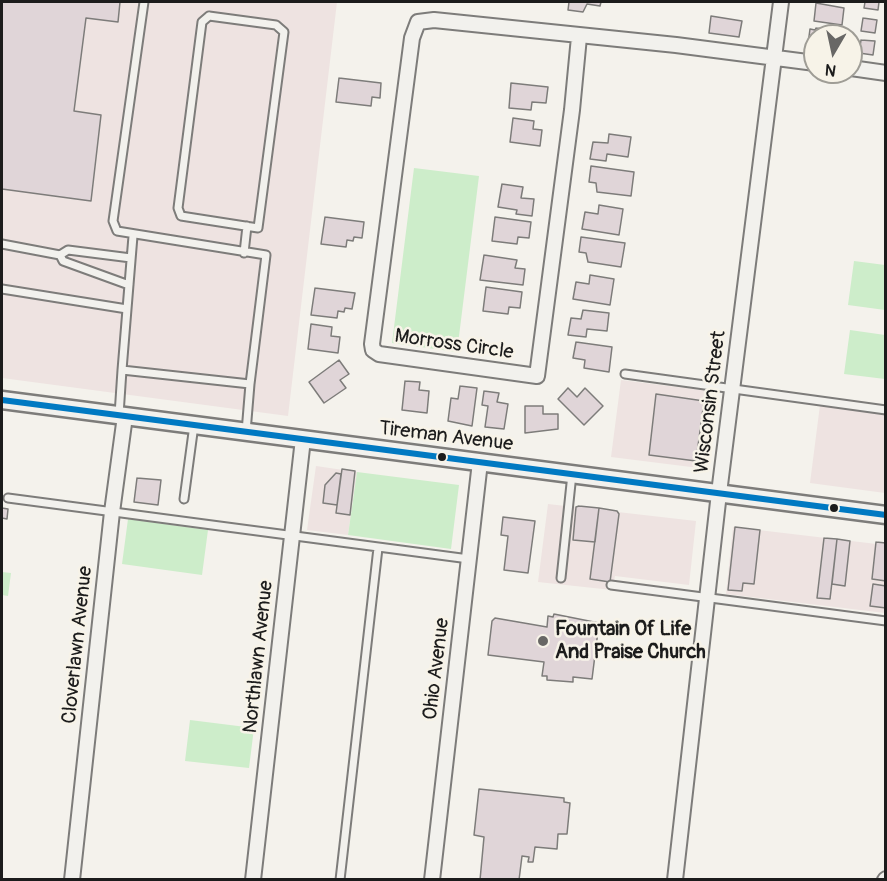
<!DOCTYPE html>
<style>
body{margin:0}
#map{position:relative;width:887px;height:881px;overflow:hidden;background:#f4f2ec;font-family:Pangolin,sans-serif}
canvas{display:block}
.frame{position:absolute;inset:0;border:3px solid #1c1c1c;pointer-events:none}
.north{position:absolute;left:803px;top:24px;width:60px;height:60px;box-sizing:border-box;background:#f7f3e8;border:2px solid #9f9d96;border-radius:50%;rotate:189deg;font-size:16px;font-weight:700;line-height:24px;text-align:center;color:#1c1c1c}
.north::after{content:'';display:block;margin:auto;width:21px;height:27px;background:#686765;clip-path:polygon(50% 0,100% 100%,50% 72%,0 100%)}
</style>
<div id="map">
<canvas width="887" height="881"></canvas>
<div class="frame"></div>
<div class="north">N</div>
</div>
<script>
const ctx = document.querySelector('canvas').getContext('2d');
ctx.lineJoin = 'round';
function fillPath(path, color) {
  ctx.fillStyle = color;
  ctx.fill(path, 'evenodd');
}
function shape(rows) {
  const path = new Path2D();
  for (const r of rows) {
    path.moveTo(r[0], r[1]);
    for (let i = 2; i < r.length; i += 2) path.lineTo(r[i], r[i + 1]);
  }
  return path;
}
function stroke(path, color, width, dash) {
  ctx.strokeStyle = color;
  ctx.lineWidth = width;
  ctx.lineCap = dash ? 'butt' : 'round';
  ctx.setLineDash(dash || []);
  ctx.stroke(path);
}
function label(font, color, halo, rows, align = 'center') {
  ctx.font = font + ' Pangolin,sans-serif';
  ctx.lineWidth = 5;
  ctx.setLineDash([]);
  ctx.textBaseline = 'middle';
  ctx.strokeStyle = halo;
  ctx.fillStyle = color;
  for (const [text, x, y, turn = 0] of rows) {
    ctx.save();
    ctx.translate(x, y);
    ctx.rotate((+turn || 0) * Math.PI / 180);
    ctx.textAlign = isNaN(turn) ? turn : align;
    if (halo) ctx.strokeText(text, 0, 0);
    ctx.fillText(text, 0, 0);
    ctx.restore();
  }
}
const built = shape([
 [2,2,337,2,288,416,2,378],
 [621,380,709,391,699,468,611,457],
 [820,405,885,414,885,493,810,483],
 [316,466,357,472,348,535,307,530],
 [548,504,696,521,689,585,615,576,612,590,538,582],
 [733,527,885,545,885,613,726,594]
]);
const green = shape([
 [414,168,479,176,457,352,392,343],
 [854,261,885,265,885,310,848,305],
 [850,330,885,335,885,379,844,374],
 [357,472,459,485,451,549,348,535],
 [128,519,208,530,202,575,122,564],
 [2,572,11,573,8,596,2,595],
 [190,720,254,728,249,768,185,761]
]);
const building = shape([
 [2,2,120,2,118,22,86,18,74,111,101,115,91,201,2,189,2,2],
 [569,2,601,2,600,6,587,4,583,12,568,10,569,2],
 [865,2,879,2,878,10,864,8,865,2],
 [816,3,844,8,842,25,814,21,816,3],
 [711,16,742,21,739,37,709,33,711,16],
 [863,18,877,20,875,33,861,31,863,18],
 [816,28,842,31,841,36,815,36,815,45,808,44,810,29,815,30,816,28],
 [861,40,875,41,873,55,859,53,861,40],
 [339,78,381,83,380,98,372,97,371,106,336,102,339,78],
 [511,83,548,87,546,103,532,102,531,110,509,108,511,83],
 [513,118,534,121,533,129,542,130,540,146,510,142,513,118],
 [609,134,631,137,628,157,607,154,606,161,590,159,593,142,608,143,609,134],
 [591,166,634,172,631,196,597,192,596,183,589,182,591,166],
 [502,184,523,187,521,198,534,199,532,216,516,214,517,210,498,207,502,184],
 [599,205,623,209,619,235,582,229,585,212,598,214,599,205],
 [325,217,364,222,362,238,354,237,353,241,347,240,346,247,321,244,325,217],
 [495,217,531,222,529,238,518,237,517,244,492,241,495,217],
 [581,237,625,243,621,267,588,262,586,253,579,252,581,237],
 [484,255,517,260,515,268,525,269,523,285,480,280,484,255],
 [590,275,614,279,610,305,573,299,576,282,589,284,590,275],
 [486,287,522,292,520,308,509,307,508,314,483,311,486,287],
 [315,288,355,293,352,309,345,308,344,312,338,311,337,318,311,315,315,288],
 [583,310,609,313,607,331,587,329,586,337,568,335,571,318,581,319,583,310],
 [311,324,332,327,331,336,340,337,338,353,308,349,311,324],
 [576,342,612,347,609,372,584,368,585,360,573,358,576,342],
 [339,360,349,374,340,380,346,388,324,403,309,382,339,360],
 [405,381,420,382,419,390,429,391,427,413,402,410,405,381],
 [460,386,477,388,472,426,448,421,451,398,458,399,460,386],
 [568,388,577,397,585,388,603,406,584,425,558,399,568,388],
 [484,391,499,393,497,402,508,404,504,429,485,427,488,406,482,405,484,391],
 [656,394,704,401,696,461,649,455,656,394],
 [525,406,543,406,543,414,558,414,558,429,525,433,525,406],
 [342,469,355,471,350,515,336,513,342,469],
 [336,473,341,474,337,505,323,503,325,485,336,473],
 [137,478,161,480,158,505,134,502,137,478],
 [579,506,599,508,595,542,573,540,576,507,579,506],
 [2,508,8,509,7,519,2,518,2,508],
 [599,508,617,511,619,514,610,582,590,579,599,508],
 [503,517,535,521,528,573,504,570,508,536,501,535,503,517],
 [735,527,760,530,754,584,743,583,742,591,728,590,735,527],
 [824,538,837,539,830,599,817,598,824,538],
 [837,539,850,541,845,586,832,584,837,539],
 [876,542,886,543,886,581,872,579,876,542],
 [873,584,886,586,886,608,870,606,873,584],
 [554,614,599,623,592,679,573,677,573,682,547,680,547,676,542,676,544,662,488,655,492,621,495,618,547,627,548,616,553,617,554,614],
 [479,789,564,798,564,802,570,803,567,834,558,834,557,849,535,847,533,862,528,862,529,857,522,856,519,880,480,880,484,837,474,835,479,789]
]);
const service = shape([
 [209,16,276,25,284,32,258,228,181,216,178,208,202,22,209,16],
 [2,244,60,255,63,261,129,285],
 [244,253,247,226],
 [60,255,68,250,131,258],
 [2,289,127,309],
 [122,370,133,236],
 [625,374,886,410],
 [119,415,122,370,250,384,266,255,117,231,113,221,144,2],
 [246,432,250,384],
 [8,498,469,559],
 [184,499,194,425],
 [561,578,572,474],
 [611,585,886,621],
 [340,880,378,548]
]);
const minor = shape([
 [579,37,572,110,537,376,379,354,373,350,372,344,412,38,418,22,434,20,676,45,815,63],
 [851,68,886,73],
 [72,880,112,512,125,416],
 [253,880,303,439],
 [432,880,480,462],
 [675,880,719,493,781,2],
 [885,880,886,879]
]);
const tertiary = shape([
 [2,400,886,515]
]);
const bus1 = shape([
 [2,400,886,515]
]);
const markers = [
 [442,457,5,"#1c1c1c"],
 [834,508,5,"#1c1c1c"],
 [543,641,6,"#686765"]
];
const streetNames = [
 ["Morross Circle",454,345,8],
 ["Wisconsin Street",711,402,-83],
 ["Tireman Avenue",446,437,7],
 ["Cloverlawn Avenue",78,645,-84],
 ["Northlawn Avenue",259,657,-84],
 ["Ohio Avenue",437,669,-83]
];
const poiNames = [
 ["Fountain Of Life",555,630],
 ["And Praise Church",555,653]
];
fillPath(built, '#eee3e1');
fillPath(green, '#cdedca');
fillPath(building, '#e0d5d8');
stroke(building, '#7d7c7a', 1.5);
stroke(service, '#7d7c7a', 11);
stroke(minor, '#7d7c7a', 18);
stroke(tertiary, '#7d7c7a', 21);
stroke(service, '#f2f1ed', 7);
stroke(minor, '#f2f1ed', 14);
stroke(tertiary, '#f2f1ed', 16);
stroke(bus1, '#0079c2', 6);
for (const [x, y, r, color] of markers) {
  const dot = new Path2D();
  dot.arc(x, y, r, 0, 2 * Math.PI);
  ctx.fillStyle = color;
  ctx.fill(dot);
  stroke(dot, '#f7f3e8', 2);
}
label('20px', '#1c1c1c', '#f7f3e8', streetNames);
label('bold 20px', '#1c1c1c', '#f7f3e8', poiNames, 'left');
</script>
